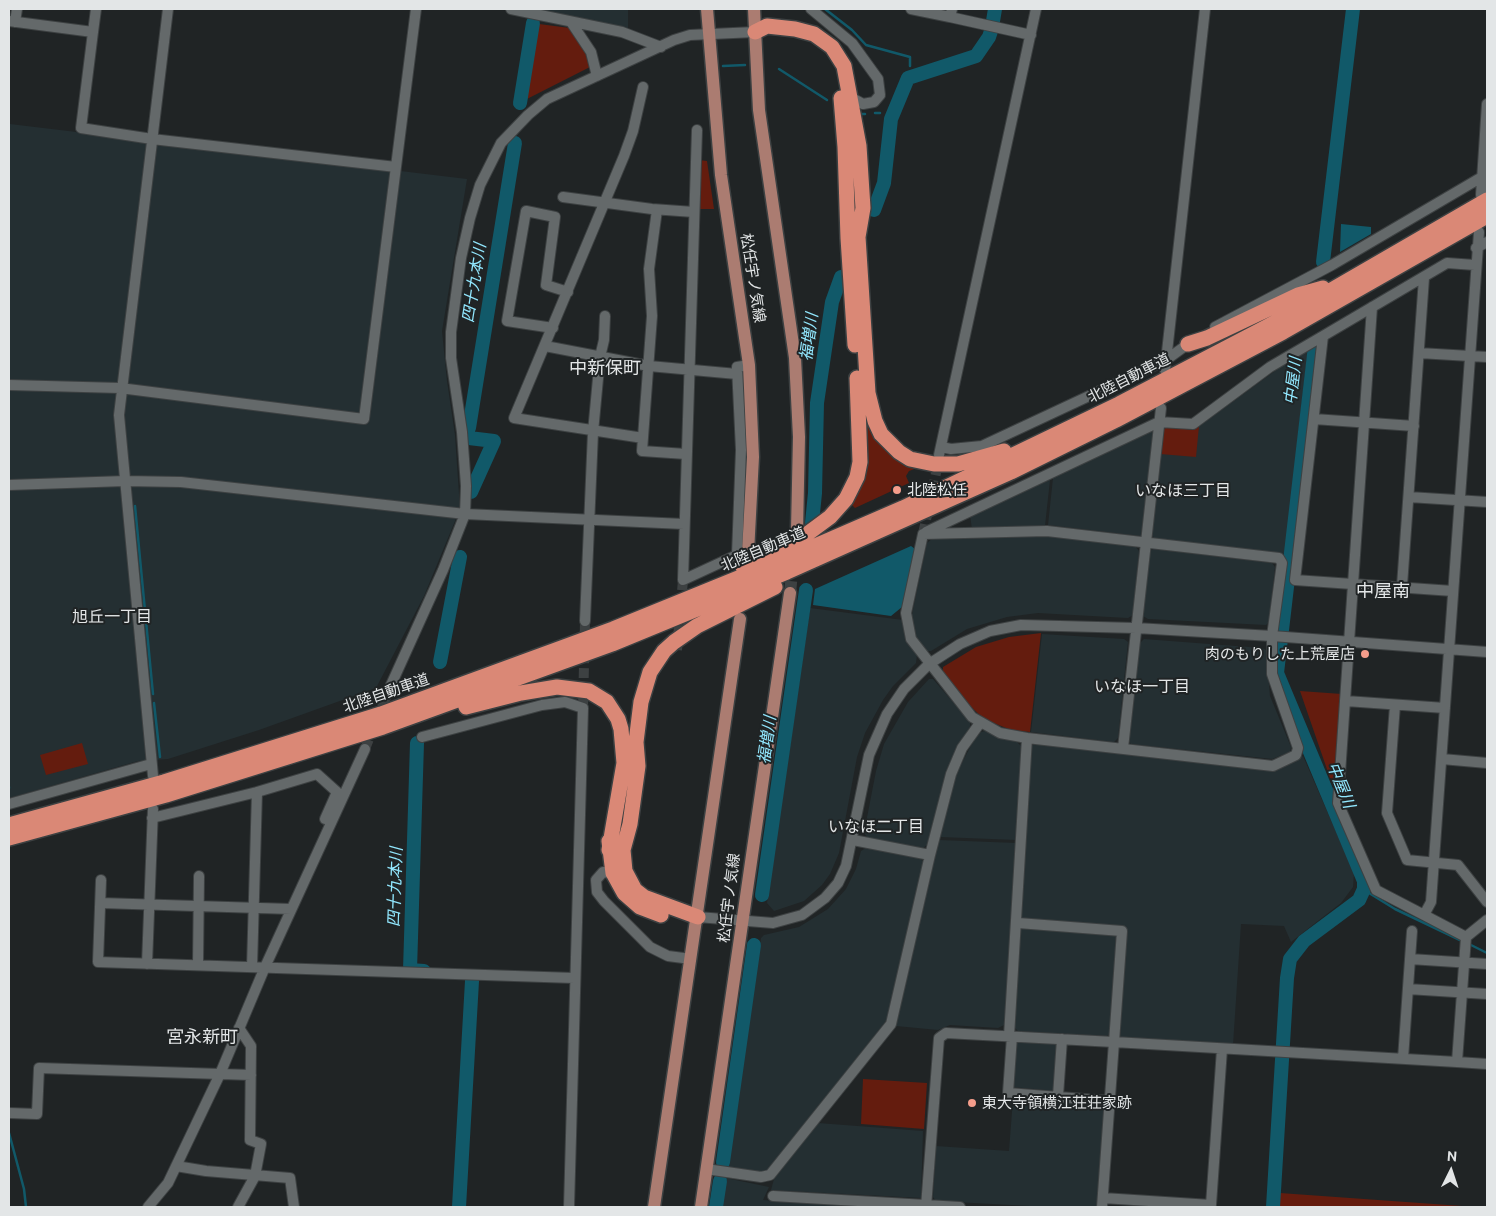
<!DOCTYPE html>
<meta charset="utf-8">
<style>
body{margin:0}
#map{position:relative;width:1496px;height:1216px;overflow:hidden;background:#202425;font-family:Ubuntu,sans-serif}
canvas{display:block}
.frame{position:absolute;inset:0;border:10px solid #e3e6e7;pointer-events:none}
.north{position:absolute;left:1426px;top:1146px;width:50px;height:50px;-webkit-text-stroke:4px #202425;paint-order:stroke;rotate:4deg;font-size:14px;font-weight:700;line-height:20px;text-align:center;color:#e3e6e7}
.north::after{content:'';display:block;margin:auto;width:18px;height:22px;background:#e3e6e7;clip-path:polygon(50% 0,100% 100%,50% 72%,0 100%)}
</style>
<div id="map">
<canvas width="1496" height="1216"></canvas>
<div class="frame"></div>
<div class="north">N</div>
</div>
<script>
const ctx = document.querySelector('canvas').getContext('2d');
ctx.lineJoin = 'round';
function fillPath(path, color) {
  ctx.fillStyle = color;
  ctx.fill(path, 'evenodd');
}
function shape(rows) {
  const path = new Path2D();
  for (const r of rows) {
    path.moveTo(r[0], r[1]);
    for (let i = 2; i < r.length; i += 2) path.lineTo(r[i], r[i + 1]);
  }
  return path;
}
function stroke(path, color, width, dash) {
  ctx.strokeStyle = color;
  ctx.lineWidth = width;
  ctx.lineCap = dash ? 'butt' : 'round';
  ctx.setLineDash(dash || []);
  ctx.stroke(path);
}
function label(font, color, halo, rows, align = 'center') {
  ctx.font = font + ' Ubuntu,"Noto Sans JP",sans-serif';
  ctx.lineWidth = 4;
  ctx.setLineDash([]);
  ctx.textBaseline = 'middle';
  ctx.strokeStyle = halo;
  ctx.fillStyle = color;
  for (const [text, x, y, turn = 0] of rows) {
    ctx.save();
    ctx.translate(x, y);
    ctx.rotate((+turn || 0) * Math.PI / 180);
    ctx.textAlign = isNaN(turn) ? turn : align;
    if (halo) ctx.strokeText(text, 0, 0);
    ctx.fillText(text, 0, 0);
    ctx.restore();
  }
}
const built = shape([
 [530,9,628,9,628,28,536,10],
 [10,124,467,179,442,331,447,381,455,435,460,509,424,596,376,688,259,730,168,759,138,761,9,798],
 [1308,347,1285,554,1155,539,1151,534,1162,431,1167,427,1194,430],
 [1154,427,1141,536,1048,525,1053,478],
 [1050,480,1045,526,972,529,970,515],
 [1045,536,1135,546,1139,551,1133,615,1128,618,1038,613,1007,617,967,629,931,651,924,651,915,637,911,619,927,543,932,539],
 [1154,549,1272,563,1275,567,1269,622,1266,625,1148,619,1141,615,1149,551],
 [810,608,903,620,905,637,917,655,916,663,893,686,883,700,865,733,857,757,839,853,830,874,822,885,804,901,774,911,767,903],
 [1042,634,1124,639,1128,642,1118,738,1114,742,1031,732],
 [1144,639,1262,648,1266,650,1270,696,1291,747,1290,752,1272,759,1131,744,1128,740,1140,643],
 [929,679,933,679,970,722,970,727,947,769,927,845,923,848,868,838,864,833,876,771,884,744,908,702],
 [985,731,1017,742,1022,747,1017,840,940,837,957,772,975,738,981,732],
 [1037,743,1272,771,1303,756,1354,873,1353,887,1341,903,1291,942,1284,926,1241,924,1233,1045,1120,1038,1127,928,1021,921,1031,746],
 [939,840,1017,843,1006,1024,998,1028,950,1025,938,1030,896,1026],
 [866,848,920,858,924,863,886,1021,768,1170,762,1172,727,1167,761,938,764,935,799,927,828,909,846,889,856,869,861,851],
 [1024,928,1116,935,1110,1034,1106,1036,1018,1031,1014,1027,1020,931],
 [1015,1040,1060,1044,1057,1091,1011,1087],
 [1013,1099,1105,1105,1098,1207,1048,1207,936,1201,933,1197,936,1146,1009,1151],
 [818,1123,923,1131,921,1198,771,1190,774,1179],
 [726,1178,769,1187,763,1200,878,1207,722,1207]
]);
const green = shape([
 [539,24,570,28,586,52,590,67,523,101],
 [699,160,707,161,714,209,697,209],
 [865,412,917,468,909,471,906,476,909,483,855,508,850,503],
 [1199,426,1196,457,1160,454,1162,431,1167,427,1194,430],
 [1041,633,1030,732,1011,730,984,719,968,704,943,673,943,667,976,647,1009,637],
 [1300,691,1342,694,1336,780,1330,778],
 [82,743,88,764,46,775,40,755],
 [863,1079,927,1083,924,1129,861,1124],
 [1280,1193,1476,1207,1279,1207]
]);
const water = shape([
 [1341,224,1371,227,1371,234,1340,252],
 [911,546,915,549,902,607,891,616,813,605,815,589]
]);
const stream = shape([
 [825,9,852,30,866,45,910,57,910,66],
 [723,66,745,65],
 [779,69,827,100],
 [908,78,910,73],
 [875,113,880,113],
 [862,114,865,114],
 [890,116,892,117],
 [135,506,153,694],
 [154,703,160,757],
 [9,787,9,788],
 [1364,889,1366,890],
 [1369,893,1395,909,1460,940],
 [1469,944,1487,953],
 [9,1133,24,1189,26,1207]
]);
const river = shape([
 [993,21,995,9],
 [520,103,533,23],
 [874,210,884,183,891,119,908,78,976,56,989,37,991,31],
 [1323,262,1353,9],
 [469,428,515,143],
 [469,438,494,441,471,492],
 [812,523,815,493,817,403,832,302,841,277],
 [440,662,460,557],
 [417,743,410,970,424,971],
 [762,895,806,590],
 [723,1162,754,945],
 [459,1207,472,981],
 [716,1207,720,1181],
 [1273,1207,1287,978,1290,959,1304,941,1359,900,1364,889,1364,881,1277,673,1315,346]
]);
const minorTunnel = shape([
 [923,534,939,459],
 [677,650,683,580],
 [583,708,585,621],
 [365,749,386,696]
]);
const majorTunnel = shape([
 [790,593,793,563]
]);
const minor = shape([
 [511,9,622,32,661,47],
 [811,9,852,43,878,79,880,95,874,102,863,104,850,97],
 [911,9,950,17],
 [952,9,950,17,1031,35],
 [9,21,93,32,96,9],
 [15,22,17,9],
 [571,22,591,52,597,76],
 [93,32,81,128,152,139,396,167],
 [643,87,633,131,624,156,514,418,643,438],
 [697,130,683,580,737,555,741,450,737,367,749,365],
 [1481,195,1487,104],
 [563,197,652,209,694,212],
 [657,210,649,269,652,316,642,451,686,454],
 [1476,248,1487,242],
 [1372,307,1338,803,1376,890,1424,915,1431,902,1479,232],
 [1215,327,1332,265,1487,174],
 [553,328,507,321,526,211,555,217,546,285,568,292],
 [545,346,649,366,737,374],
 [1419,353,1487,357],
 [1165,370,1205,9],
 [9,385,120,388,364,419,416,9],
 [1314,419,1414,426],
 [941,447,951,449,982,446,1166,360,1192,341],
 [939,455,1036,9],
 [9,485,125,481,181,482,465,514,684,524],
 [1409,497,1487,502],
 [926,532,1159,422,1193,424,1270,367,1323,336],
 [923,534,1047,531,1279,558,1282,563,1272,636,1272,674,1298,748,1296,755,1273,766,1027,738],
 [923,534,906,613,911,639,972,717,1000,733,1027,738,1009,1036],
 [1402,586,1424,278],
 [1453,591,1295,580,1323,336,1447,263,1475,265],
 [585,621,593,432,600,357,604,340,605,316],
 [386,696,443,570,465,514,466,486,462,432,451,358,451,332,461,258,470,218,480,185,501,143,528,115,547,99,674,40,690,35,755,32],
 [1346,701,1445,708],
 [1395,705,1387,813,1407,860,1458,865,1487,902],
 [422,737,542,705,565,702,583,708,569,1207],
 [1123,748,1161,408],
 [1442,759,1487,763],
 [153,776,119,415,168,9],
 [9,804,151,764],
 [152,818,257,792,317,774,337,792,325,819],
 [853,840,930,855,951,774,962,748,980,723],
 [613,873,603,872,596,880,597,892,604,901,650,947,668,956,691,959],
 [101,880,98,962,574,978],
 [101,903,291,909],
 [1424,915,1466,937],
 [698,917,773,923,802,915,825,898,838,883,846,866,869,755,887,714,904,689,929,664,960,644,990,631,1021,625,1136,628,1272,636,1487,652],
 [1410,959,1412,931],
 [147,964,153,809],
 [198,965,199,876],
 [252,967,257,792],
 [1408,989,1487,994],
 [1012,1036,1008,1093,1110,1101],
 [1403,1059,1410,959,1487,964],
 [1457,1062,1487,1064],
 [1058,1096,1062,1039],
 [9,1113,37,1114,39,1068,251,1075],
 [176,1166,206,1171,290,1178,294,1207],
 [706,1169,761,1177,770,1175,891,1024,930,855],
 [773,1196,960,1207],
 [1103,1198,1211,1205,1222,1049],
 [148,1207,168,1183,220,1074,265,967,365,749],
 [238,1207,255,1176,261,1144,250,1140,251,1046,239,1028],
 [926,1207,939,1038,946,1033,1114,1042,1122,931,1018,923],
 [1102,1207,1114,1042,1457,1062,1466,937,1487,920]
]);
const major = shape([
 [707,9,721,175,749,365,753,457,748,553],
 [754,9,759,110,795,358,799,437,797,530],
 [654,1207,740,619],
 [701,1207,790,593]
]);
const highway = shape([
 [755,32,767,26,795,29,814,34,832,47,844,66,859,146,863,208,858,237,868,393,875,421,881,434,899,452,910,459,934,464,958,464,1004,451],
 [841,98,845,147,848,238,855,345],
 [1188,344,1207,338,1298,295,1323,288],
 [743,567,803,537,830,517,846,499,857,477,860,462,857,378],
 [466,707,521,693,557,687,589,691,607,702,618,719,621,729,624,763,609,850],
 [9,825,164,782,381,714,613,629,790,557,903,508,1119,404,1278,321,1487,200],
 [9,838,166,795,383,727,612,644,787,572,1011,472,1116,420,1283,332,1487,216],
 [609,841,613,873,624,893,640,907,661,915],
 [698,917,644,897,635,890,625,871,623,850,630,824,638,766,636,742,641,702,650,672,664,651,674,642,697,626,775,587]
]);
const markers = [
 [897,490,5,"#f49d8b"],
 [1365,654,5,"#f49d8b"],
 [972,1103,5,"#f49d8b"]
];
const streetNames = [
 ["松任宇ノ気線",753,278,81],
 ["北陸自動車道",1129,378,-27],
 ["北陸自動車道",763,549,-23],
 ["北陸自動車道",386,693,-19],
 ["松任宇ノ気線",729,898,-83]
];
const poiNames = [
 ["北陸松任",907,490],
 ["肉のもりした上荒屋店",1355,654,"right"],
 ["東大寺領横江荘荘家跡",982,1103]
];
const waterNames = [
 ["四十九本川",474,283,-81],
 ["福増川",809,337,-82],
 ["中屋川",1293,381,-83],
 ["福増川",767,740,-82],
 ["中屋川",1341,785,68],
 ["四十九本川",395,887,-88]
];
const neighbourhoodNames = [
 ["いなほ三丁目",1183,491],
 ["旭丘一丁目",112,617],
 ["いなほ一丁目",1142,687],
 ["いなほ二丁目",876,827]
];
const quarterNames = [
 ["中新保町",605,368],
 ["中屋南",1383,591],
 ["宮永新町",202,1037]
];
fillPath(built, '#242f32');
fillPath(green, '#641c0e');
fillPath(water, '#115969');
stroke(stream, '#115969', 2.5);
stroke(river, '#115969', 14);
stroke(minorTunnel, '#3d4142', 10, [10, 5]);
stroke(majorTunnel, '#3d4142', 12, [12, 6]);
stroke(minor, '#3d4142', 12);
stroke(major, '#3d4142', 15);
stroke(highway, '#3d4142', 18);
stroke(minor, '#64696a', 10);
stroke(major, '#ab7c71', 12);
stroke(highway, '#da8876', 15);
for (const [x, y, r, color] of markers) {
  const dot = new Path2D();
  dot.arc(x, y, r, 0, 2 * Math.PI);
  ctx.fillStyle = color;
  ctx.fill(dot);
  stroke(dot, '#202425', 2);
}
label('15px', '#e3e6e7', '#202425', streetNames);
label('15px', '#e3e6e7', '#202425', poiNames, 'left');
label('italic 16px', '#92e8ff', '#202425', waterNames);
label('16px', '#e3e6e7', '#202425', neighbourhoodNames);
label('18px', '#e3e6e7', '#202425', quarterNames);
</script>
